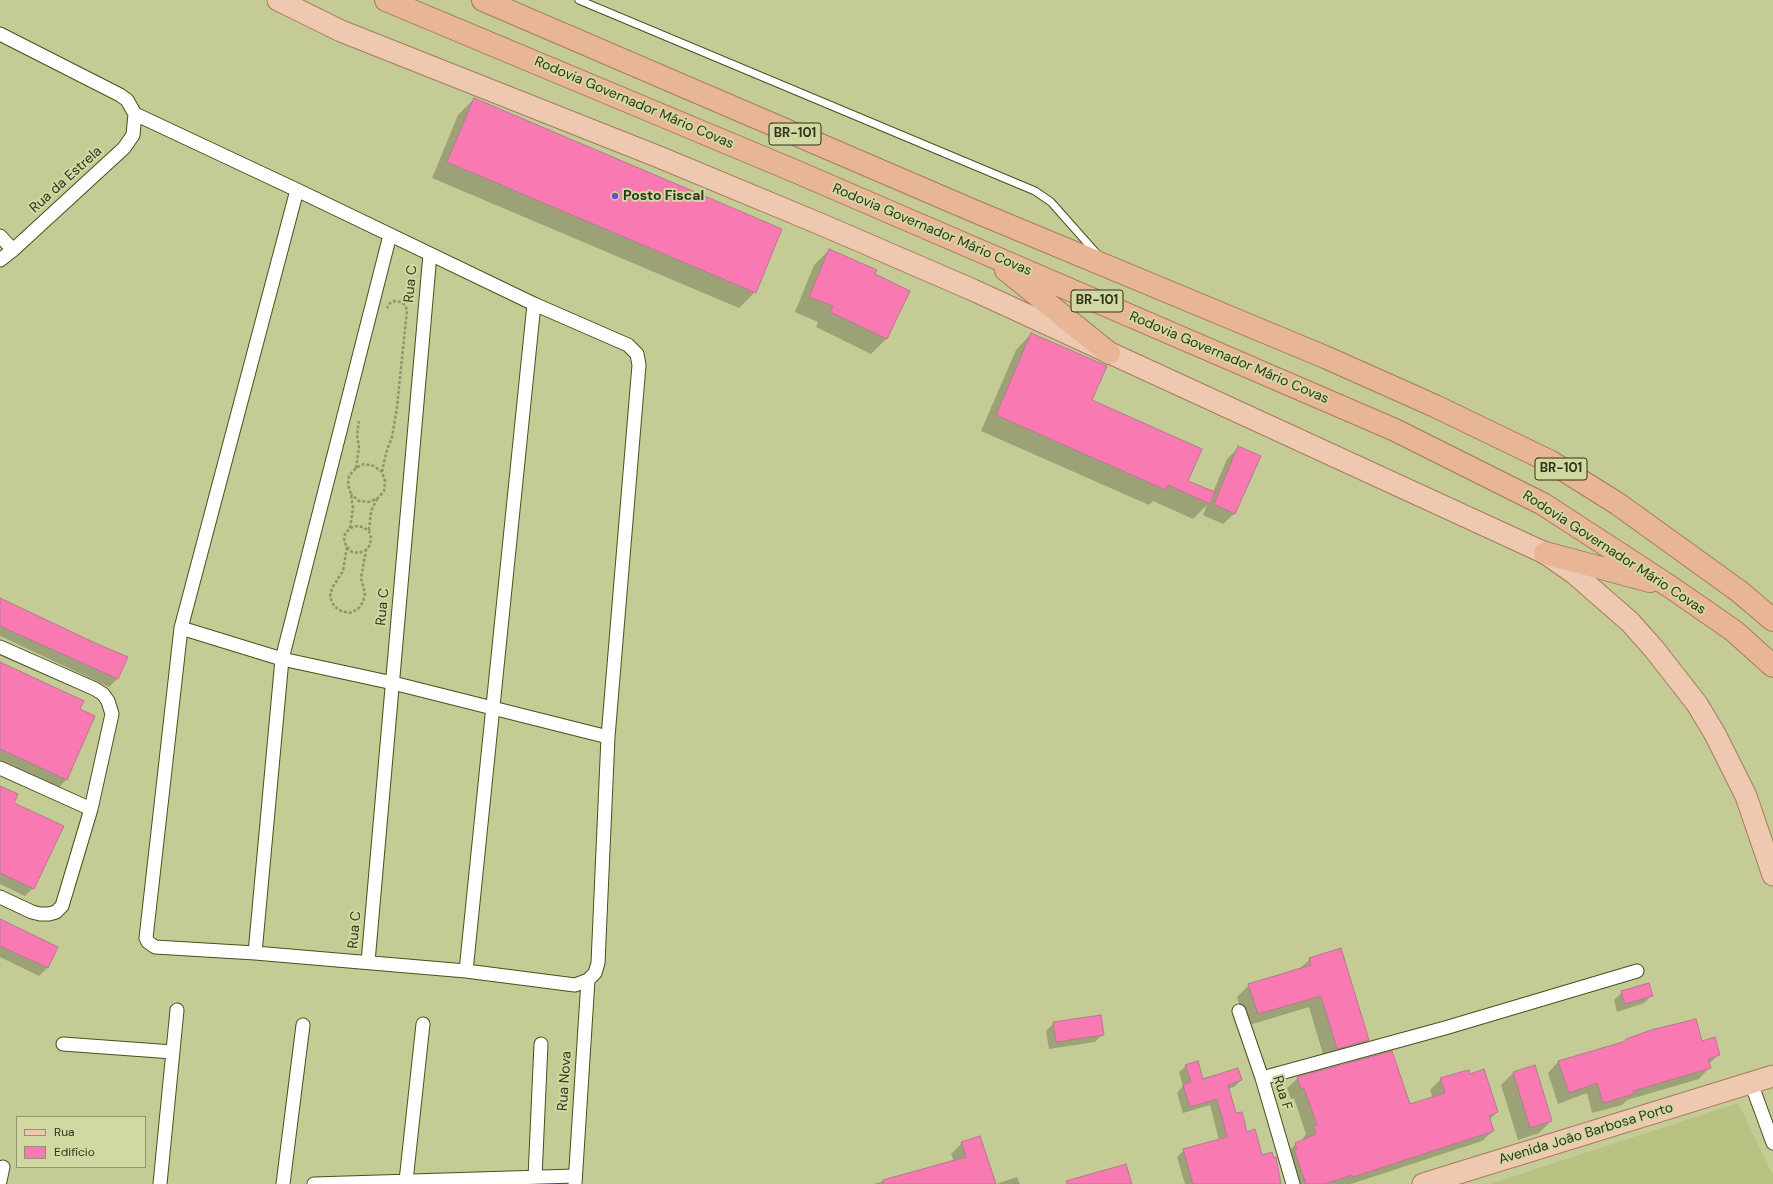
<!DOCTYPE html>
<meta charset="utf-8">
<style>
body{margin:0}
#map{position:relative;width:1773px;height:1184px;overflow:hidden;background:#c4cb94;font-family:"DM Sans",sans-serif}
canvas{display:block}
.legend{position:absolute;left:16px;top:1116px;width:130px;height:52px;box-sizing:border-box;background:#d1d8a1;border:1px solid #91966c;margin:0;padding:5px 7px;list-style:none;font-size:12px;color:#31331d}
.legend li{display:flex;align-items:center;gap:8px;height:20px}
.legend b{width:20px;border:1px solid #91966c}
</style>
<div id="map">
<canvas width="1773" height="1184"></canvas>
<ul class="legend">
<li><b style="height:5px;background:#eec8b0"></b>Rua</li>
<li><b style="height:11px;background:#f97ab2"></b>Edifício</li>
</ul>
</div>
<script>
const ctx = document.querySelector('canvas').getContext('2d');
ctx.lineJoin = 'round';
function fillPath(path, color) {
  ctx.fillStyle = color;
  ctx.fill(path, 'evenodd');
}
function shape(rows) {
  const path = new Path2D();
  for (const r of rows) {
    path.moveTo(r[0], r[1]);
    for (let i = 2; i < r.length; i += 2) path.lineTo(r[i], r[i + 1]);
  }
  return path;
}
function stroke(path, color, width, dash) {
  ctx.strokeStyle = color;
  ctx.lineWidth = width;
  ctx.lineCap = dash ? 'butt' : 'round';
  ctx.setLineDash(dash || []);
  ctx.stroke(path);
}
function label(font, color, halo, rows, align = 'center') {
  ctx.font = font + ' "DM Sans",sans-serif';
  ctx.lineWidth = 4;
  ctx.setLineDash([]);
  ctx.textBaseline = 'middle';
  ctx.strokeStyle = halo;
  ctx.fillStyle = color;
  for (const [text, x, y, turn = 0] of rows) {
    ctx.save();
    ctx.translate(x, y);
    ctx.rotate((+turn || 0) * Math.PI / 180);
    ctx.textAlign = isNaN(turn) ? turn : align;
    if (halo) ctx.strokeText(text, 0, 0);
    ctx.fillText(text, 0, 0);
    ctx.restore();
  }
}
const built = shape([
 [1738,1103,1773,1175,1773,1184,1490,1184]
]);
const shadow = shape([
 [474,99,755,292,739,308,432,178,458,115],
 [829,250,909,291,886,339,871,354,816,327,818,322,795,312,814,265],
 [1031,334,1091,401,1187,481,1213,492,1227,459,1238,448,1235,513,1223,524,1203,515,1207,505,1193,519,1153,501,1149,505,981,431,1016,350],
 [0,600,92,643,126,657,117,679,109,687,0,636],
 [0,668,94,717,66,780,59,787,0,760],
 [0,794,12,803,33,888,25,896,0,884],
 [0,921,56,947,47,968,39,976,0,957],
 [1310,959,1368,1040,1356,1052,1325,1061,1309,1007,1246,1026,1237,997,1249,985,1298,970],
 [1622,992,1652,995,1644,1003,1617,1012,1614,1000],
 [1054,1023,1103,1034,1095,1042,1049,1049,1046,1031],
 [1626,1040,1702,1042,1719,1054,1708,1065,1709,1068,1699,1079,1627,1100,1622,1105,1592,1113,1587,1093,1558,1104,1548,1073,1558,1062,1623,1043],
 [1186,1066,1203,1080,1241,1080,1234,1087,1228,1089,1236,1115,1280,1184,1185,1184,1177,1157,1184,1150,1219,1140,1210,1105,1183,1113,1177,1093,1183,1086,1179,1072],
 [1534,1066,1551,1121,1539,1133,1518,1140,1501,1085,1513,1073],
 [1298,1078,1409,1106,1433,1098,1430,1090,1441,1079,1497,1112,1489,1120,1493,1131,1482,1141,1351,1184,1292,1184,1285,1154,1296,1144,1304,1140,1303,1138,1306,1134,1294,1098,1291,1099,1287,1088],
 [962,1143,993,1184,874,1184,954,1161,951,1154],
 [1017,1177,1020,1184,998,1184,999,1183]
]);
const building = shape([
 [474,98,782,229,756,293,447,162,474,98],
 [829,249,877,270,875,274,910,291,887,339,830,312,833,306,809,297,829,249],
 [1031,333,1107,366,1092,400,1202,449,1188,481,1215,492,1210,504,1168,485,1166,490,996,415,1031,333],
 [1238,446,1261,456,1235,514,1214,504,1238,446],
 [0,598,93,642,128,657,118,679,0,626,0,598],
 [0,662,84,701,80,709,95,716,67,780,0,749,0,662],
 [0,786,18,794,14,803,64,826,34,889,0,873,0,786],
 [0,919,58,947,48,968,0,946,0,919],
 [1341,948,1369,1040,1337,1049,1321,996,1258,1014,1248,984,1311,965,1309,958,1341,948],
 [1649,983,1653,996,1625,1004,1621,991,1649,983],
 [1101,1015,1104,1035,1056,1042,1053,1022,1101,1015],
 [1696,1019,1702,1041,1715,1037,1720,1055,1708,1059,1711,1068,1633,1091,1634,1094,1603,1103,1597,1083,1569,1093,1558,1061,1626,1041,1626,1039,1651,1030,1696,1019],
 [1392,1051,1410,1104,1445,1093,1440,1078,1461,1072,1469,1070,1470,1074,1484,1069,1498,1112,1489,1116,1494,1131,1353,1177,1352,1175,1325,1184,1306,1184,1294,1150,1297,1149,1295,1143,1316,1134,1313,1126,1317,1125,1304,1088,1301,1089,1297,1077,1392,1051],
 [1198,1061,1203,1079,1238,1068,1242,1080,1228,1085,1236,1113,1242,1112,1247,1132,1255,1129,1262,1155,1272,1152,1274,1158,1276,1157,1281,1184,1193,1184,1183,1149,1227,1137,1217,1099,1190,1107,1183,1085,1191,1082,1185,1065,1198,1061],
 [1535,1065,1552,1121,1530,1128,1513,1072,1535,1065],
 [980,1136,996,1184,883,1184,883,1180,966,1157,961,1142,980,1136],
 [1126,1164,1132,1184,1067,1184,1066,1181,1126,1164]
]);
const path = shape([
 [356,468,359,447,357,435,359,421],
 [382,472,386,453,392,437,397,407,407,310,405,305,401,302,395,301,390,303,387,308],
 [350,528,353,508,351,494,348,485,349,476,356,468,364,464,374,466,382,472,385,481,384,491,378,498,369,502,359,501,351,494],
 [369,530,371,511,377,499],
 [347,547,352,552,359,553,366,550,370,545,371,538,369,531,363,527,356,526,350,528,345,534,344,541,347,547,343,571,332,588,330,597,334,606,341,611,350,613,358,609,363,602,365,593,361,578,366,550]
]);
const service = shape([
 [579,0,1035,191,1051,202,1098,255]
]);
const minor = shape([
 [0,34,120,95,127,100,135,114],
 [135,114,297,190,534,304,628,345,637,354,639,365,608,737,598,963,595,973,588,980,575,985,466,971,255,953,155,947,148,942,146,938,181,628,297,190],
 [0,236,13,250],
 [0,260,13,250,124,148,133,135,135,114],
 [181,628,282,659,393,683,608,737],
 [0,647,95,689,103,694,108,701,112,714,91,809,62,906,56,912,49,914,40,914,32,912,0,897],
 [0,768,91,809],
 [255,953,282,659,390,235],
 [368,962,430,254],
 [466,971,534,304],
 [1239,1011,1262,1078,1293,1184],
 [63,1044,173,1052],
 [1262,1078,1445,1028,1637,971],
 [1751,1083,1773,1143],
 [535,1177,541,1044],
 [0,1181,3,1167],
 [406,1181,423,1024],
 [160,1184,177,1010],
 [283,1184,303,1025],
 [314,1184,575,1176],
 [575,1184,588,980]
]);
const primary = shape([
 [278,0,341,31,659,157,825,226,973,290,1545,553,1575,574,1630,622,1654,649,1697,704,1715,734,1746,796,1773,875],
 [1423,1184,1773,1076]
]);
const trunk = shape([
 [386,0,797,172,1395,430,1543,504,1669,586,1734,631,1773,666],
 [483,0,974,211,1325,357,1435,406,1551,462,1618,504,1740,592,1773,620],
 [1006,270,1109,353],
 [1545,553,1650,581]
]);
const markers = [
 [615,196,4,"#734dc6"]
];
const shields = [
 [795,134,52],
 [1097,301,52],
 [1561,469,52]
];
const shieldNames = [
 ["BR-101",795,134],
 ["BR-101",1097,301],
 ["BR-101",1561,469]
];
const streetNames = [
 ["Rodovia Governador Mário Covas",634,103,23],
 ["Rua da Estrela",66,180,-42],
 ["Rodovia Governador Mário Covas",932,230,23],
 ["Rua C",411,284,-85],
 ["Rodovia Governador Mário Covas",1229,358,23],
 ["Rodovia Governador Mário Covas",1614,553,33],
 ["Rua C",383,607,-85],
 ["Rua C",355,930,-85],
 ["Rua Nova",565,1081,-86],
 ["Rua F",1282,1093,73],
 ["Avenida João Barbosa Porto",1586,1134,-17]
];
const poiNames = [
 ["Posto Fiscal",623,196]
];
fillPath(built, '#bac283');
fillPath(shadow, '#0003');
fillPath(building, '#f97ab2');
stroke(building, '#b17b91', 1);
stroke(service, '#4b4f1c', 9);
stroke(minor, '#4b4f1c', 15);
stroke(primary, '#a47c5b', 23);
stroke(trunk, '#a47c5b', 24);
stroke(path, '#8f9469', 2.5, [3, 2]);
stroke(service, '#fff', 7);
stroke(minor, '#fff', 13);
stroke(primary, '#eec8b0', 21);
stroke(trunk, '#e8b696', 22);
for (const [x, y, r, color] of markers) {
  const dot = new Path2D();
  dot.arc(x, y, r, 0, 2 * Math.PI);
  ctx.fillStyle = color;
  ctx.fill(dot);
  stroke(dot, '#d1d8a1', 1.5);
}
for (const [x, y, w] of shields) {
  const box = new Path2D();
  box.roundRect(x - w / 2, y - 11, w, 22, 3);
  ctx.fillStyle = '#d1d8a1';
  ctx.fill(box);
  stroke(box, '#31331d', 1);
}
label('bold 13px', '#31331d', null, shieldNames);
label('14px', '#31331d', '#d1d8a1', streetNames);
label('bold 14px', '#31331d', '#d1d8a1', poiNames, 'left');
</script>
